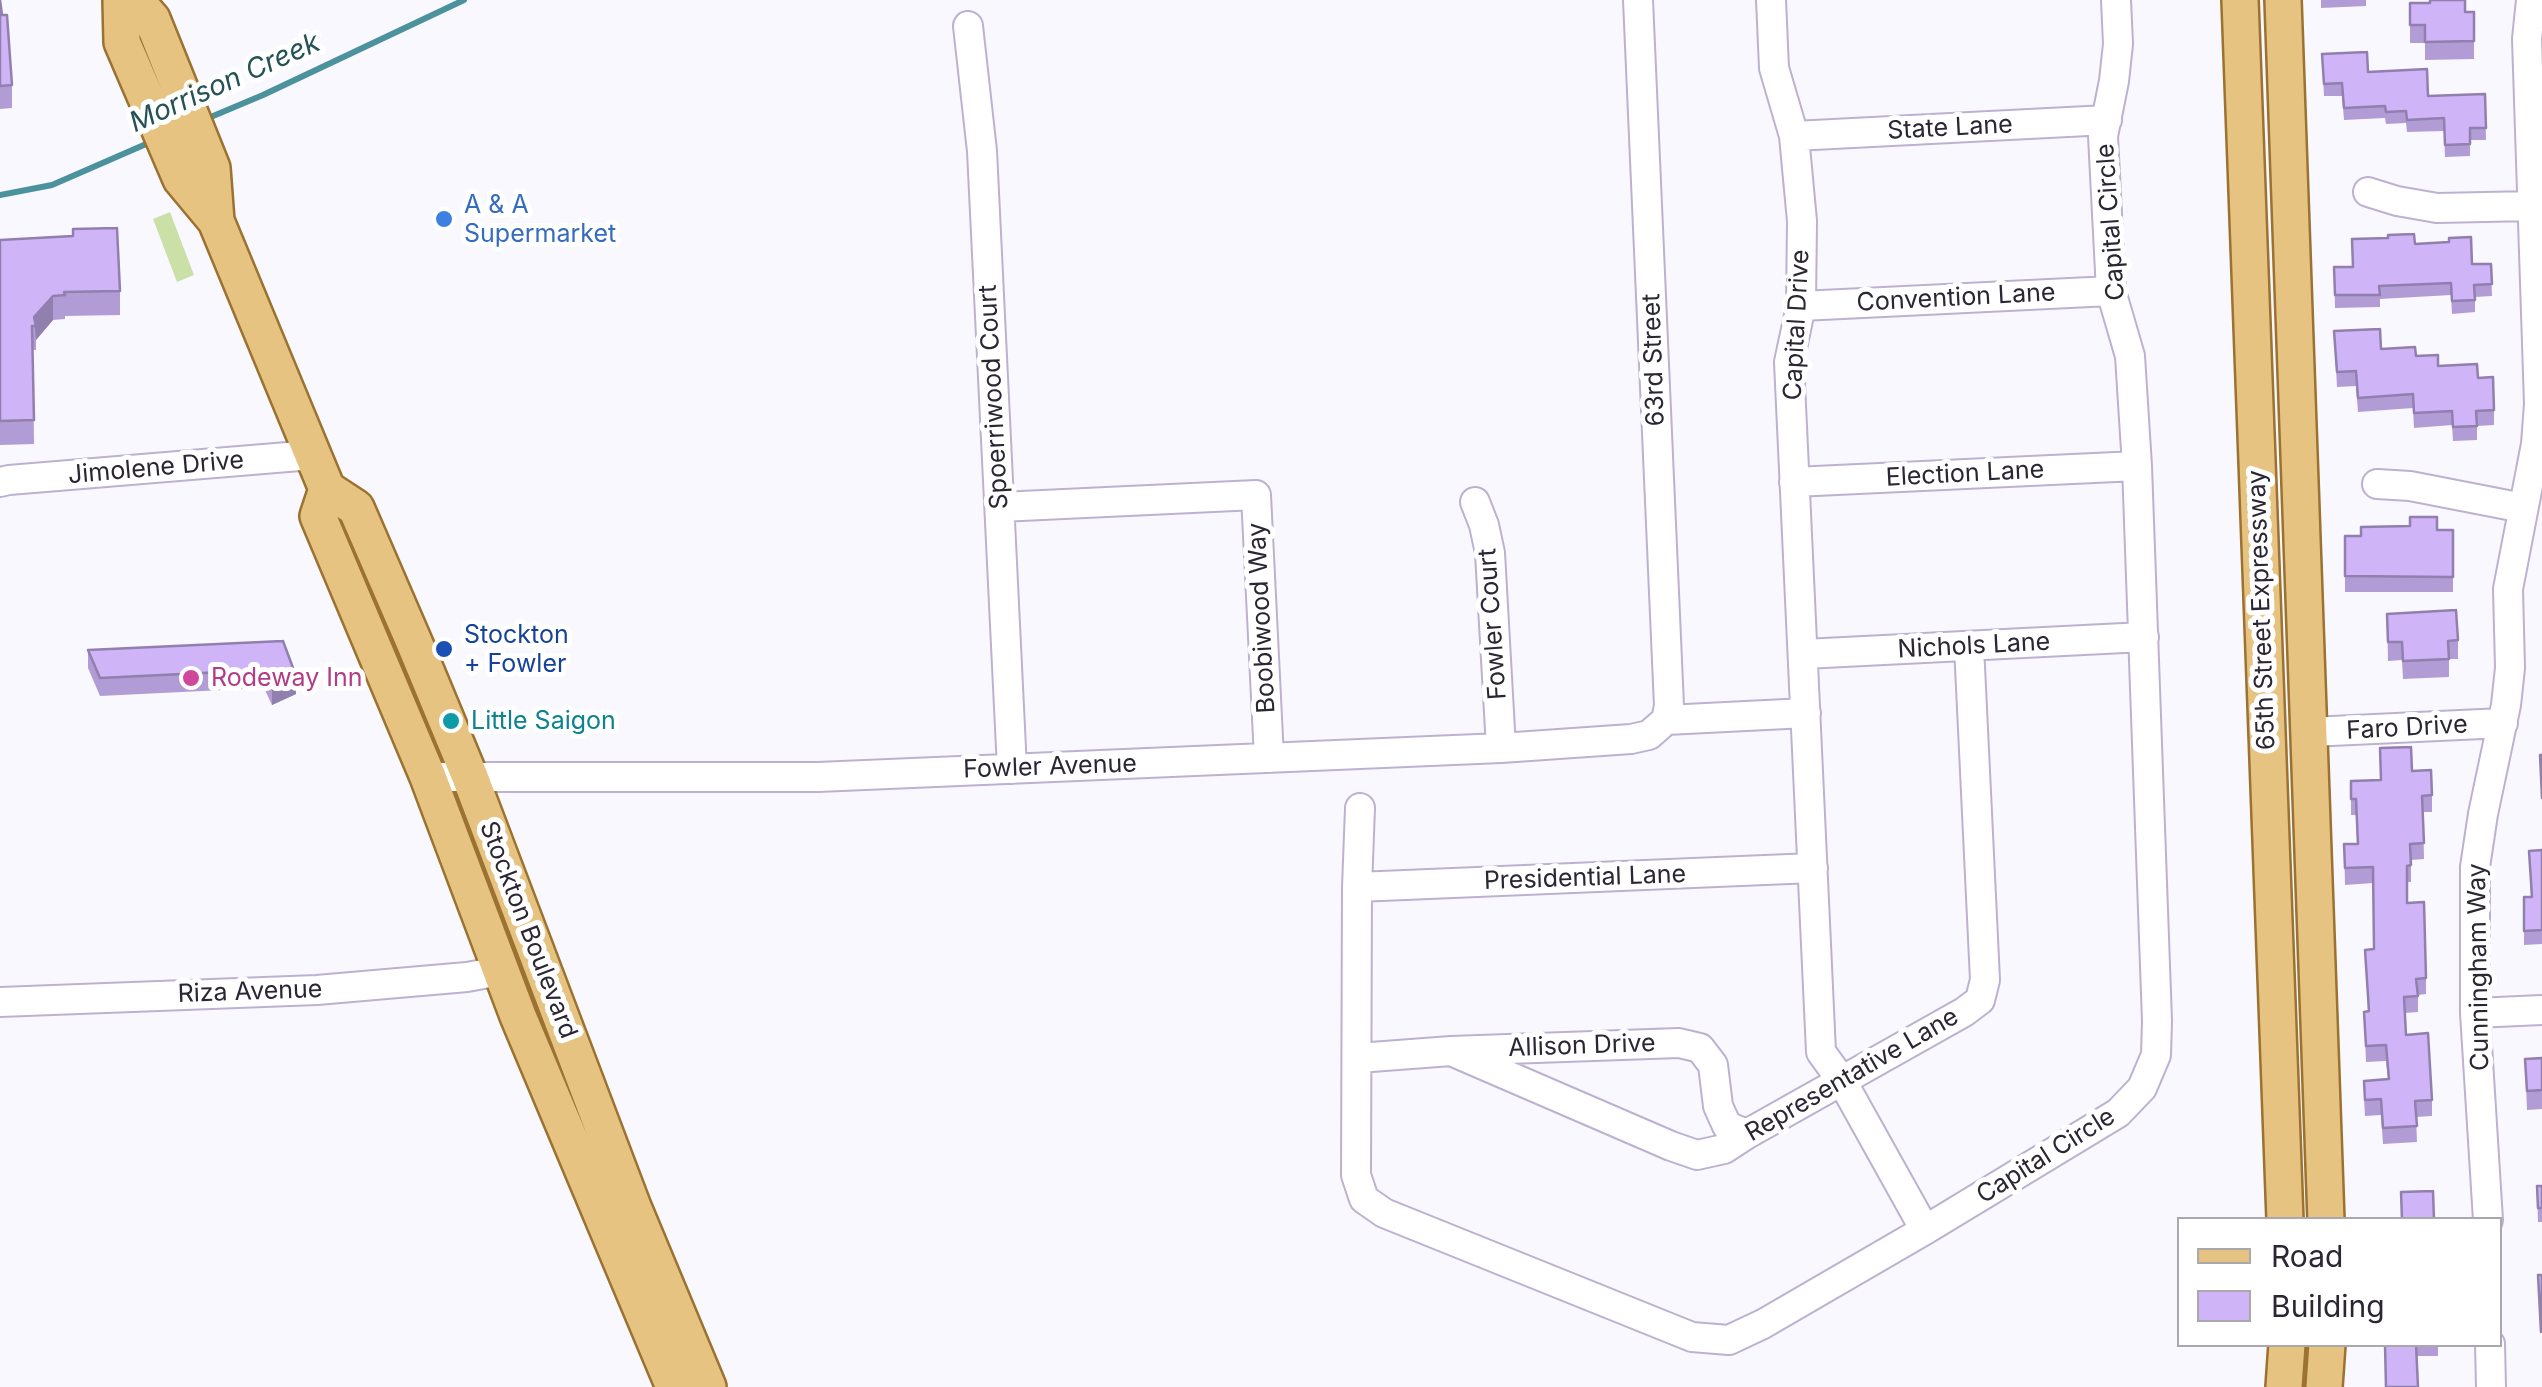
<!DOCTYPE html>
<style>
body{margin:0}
#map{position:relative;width:2542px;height:1387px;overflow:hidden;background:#faf8ff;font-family:Inter,sans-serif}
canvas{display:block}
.legend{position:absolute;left:2177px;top:1217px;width:325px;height:130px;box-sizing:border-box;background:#fff;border:2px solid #aaa8ad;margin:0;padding:12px 18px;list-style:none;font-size:30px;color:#2b2633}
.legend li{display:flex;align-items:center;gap:20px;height:50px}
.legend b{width:50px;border:2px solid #aaa8ad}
</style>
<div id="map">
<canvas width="2542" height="1387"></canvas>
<ul class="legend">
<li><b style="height:12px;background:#e7c382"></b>Road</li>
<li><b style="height:28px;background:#cfb5f8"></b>Building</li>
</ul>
</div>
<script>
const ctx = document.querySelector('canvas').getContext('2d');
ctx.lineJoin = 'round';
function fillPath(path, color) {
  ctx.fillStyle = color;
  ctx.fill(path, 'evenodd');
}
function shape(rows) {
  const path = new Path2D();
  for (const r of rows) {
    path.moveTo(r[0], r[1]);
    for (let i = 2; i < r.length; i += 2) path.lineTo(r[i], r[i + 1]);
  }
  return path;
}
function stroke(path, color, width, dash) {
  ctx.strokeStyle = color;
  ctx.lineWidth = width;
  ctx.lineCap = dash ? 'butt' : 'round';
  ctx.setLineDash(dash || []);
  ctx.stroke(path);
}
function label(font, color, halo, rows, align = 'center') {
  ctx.font = font + ' Inter,sans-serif';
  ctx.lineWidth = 10;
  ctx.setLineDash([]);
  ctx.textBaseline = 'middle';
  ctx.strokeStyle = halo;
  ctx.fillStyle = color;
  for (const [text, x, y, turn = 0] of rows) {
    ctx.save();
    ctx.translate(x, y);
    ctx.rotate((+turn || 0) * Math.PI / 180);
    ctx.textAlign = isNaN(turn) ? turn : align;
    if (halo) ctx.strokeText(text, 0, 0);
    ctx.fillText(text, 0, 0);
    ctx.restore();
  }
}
const green = shape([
 [170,212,194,275,177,282,153,219]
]);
const stream = shape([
 [206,119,263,95,464,0],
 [0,195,52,185,153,141]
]);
const minor = shape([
 [1638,0,1669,706,1666,720],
 [1771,0,1774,68,1794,136,1802,221,1801,306,1789,362,1821,1052,1842,1081,1925,1230],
 [968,26,982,151,1012,769],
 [1794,136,2107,120],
 [2368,192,2397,201,2437,208,2532,206],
 [1801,306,2111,291],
 [0,482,9,480,312,455],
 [1794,482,2137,466],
 [2377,484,2410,486,2523,508],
 [1475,502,1484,525,1490,553,1501,748],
 [1000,507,1256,495,1269,758],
 [1804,654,2144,637],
 [1666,720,1806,713],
 [2310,732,2503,723],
 [428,777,818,777,1501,748,1631,739,1649,735,1666,720],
 [1360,808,1357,887,1356,1175,1364,1199,1384,1213,1692,1337,1729,1340,1763,1324,1925,1230,2118,1113,2142,1088,2156,1055,2157,1021,2137,466,2130,356,2111,291,2103,136,2114,81,2118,44,2116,0],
 [1357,887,1813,868],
 [0,1002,317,990,467,977,500,971],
 [2475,1013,2542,1010],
 [1451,1051,1671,1146,1697,1155,1724,1149,1747,1134,1964,1012,1980,1000,1985,980,1969,646],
 [1358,1058,1451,1051,1679,1043,1700,1048,1713,1065,1718,1106,1727,1126,1747,1134],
 [2488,1220,2475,1013,2475,867,2483,814,2506,705,2510,668,2508,589,2536,444,2539,404,2527,39,2531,0],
 [2490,1344,2491,1387]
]);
const major = shape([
 [121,0,122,42,181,179,216,221],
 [135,0,152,19,212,168,216,221,327,489,356,508,414,642,470,777,633,1207,708,1387],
 [2240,0,2285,1220],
 [2283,0,2326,1220],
 [327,489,318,516,428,777,518,1016,674,1387],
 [2284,1387,2287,1344],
 [2324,1387,2327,1344]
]);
const wall = shape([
 [0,0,12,85,12,108,0,109],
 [2321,0,2366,0,2366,6,2321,8],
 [2410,3,2474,12,2474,59,2425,60,2425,43,2410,43],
 [2322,54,2428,96,2485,94,2486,140,2470,140,2470,156,2445,157,2444,131,2407,132,2406,123,2386,124,2385,118,2344,120,2342,96,2324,96],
 [73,236,120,291,120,315,65,316,65,319,53,320,36,340,36,350,33,350,34,444,0,445,0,240],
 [2415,244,2472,264,2491,264,2492,296,2475,297,2475,312,2452,314,2451,295,2380,299,2380,307,2335,308,2334,267,2353,267],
 [2334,331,2381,349,2416,356,2438,366,2478,378,2494,410,2494,425,2477,426,2477,440,2453,441,2452,425,2414,428,2413,408,2358,412,2356,386,2337,387],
 [2437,530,2453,530,2453,592,2345,592,2345,536],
 [2387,614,2458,640,2458,659,2449,659,2449,677,2403,679,2402,660,2388,661],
 [283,641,296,694,272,705,264,688,100,696,88,668,88,650],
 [2380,748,2412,771,2432,795,2432,812,2423,812,2424,859,2411,860,2411,882,2407,882,2407,903,2426,978,2426,994,2418,995,2418,1012,2405,1013,2406,1035,2432,1100,2432,1116,2416,1117,2417,1142,2383,1144,2381,1115,2365,1116,2364,1097,2364,1081,2388,1079,2386,1061,2366,1062,2364,1012,2368,1011,2365,950,2374,949,2373,883,2345,885,2344,844,2357,844,2356,815,2351,815,2351,781,2380,780],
 [2542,850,2542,944,2524,945,2524,897,2531,897,2529,851],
 [2542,1058,2542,1109,2527,1110,2525,1059],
 [2537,1186,2542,1186,2542,1222,2538,1222],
 [2384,1344,2438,1344,2438,1356,2417,1356]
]);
const shadedWall = shape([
 [53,296,53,320,36,340,34,317],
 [296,676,296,694,272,705,272,686]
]);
const building = shape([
 [0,0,2,15,7,15,12,85,0,86,0,0],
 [2430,0,2465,0,2465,12,2474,12,2474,41,2425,42,2425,25,2410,25,2410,3,2430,3,2430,0],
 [2367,52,2368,72,2427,69,2428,96,2485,94,2486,128,2470,128,2470,144,2445,145,2444,118,2407,120,2406,111,2386,112,2385,106,2344,108,2342,83,2324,84,2322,54,2367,52],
 [117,228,120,291,64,292,65,295,53,296,34,317,36,326,32,326,34,420,0,421,0,240,73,236,73,229,117,228],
 [2414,234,2415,244,2449,242,2449,238,2471,237,2472,264,2491,264,2492,284,2474,285,2475,300,2452,301,2451,283,2379,286,2380,295,2335,295,2334,267,2353,267,2352,239,2388,238,2388,235,2414,234],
 [2380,329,2381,349,2415,347,2416,356,2438,355,2438,366,2477,364,2478,378,2493,377,2494,410,2476,411,2477,426,2453,427,2452,411,2414,413,2413,394,2358,398,2356,371,2337,372,2334,331,2380,329],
 [2410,517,2437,517,2437,530,2453,530,2453,577,2345,576,2345,536,2361,536,2361,527,2410,526,2410,517],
 [2456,610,2458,640,2448,641,2449,659,2403,661,2402,642,2388,642,2387,614,2456,610],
 [283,641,296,676,272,686,264,670,100,678,88,650,283,641],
 [2411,747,2412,771,2431,770,2432,795,2422,796,2424,843,2410,844,2411,865,2407,866,2407,903,2424,902,2426,978,2416,979,2418,996,2404,997,2406,1035,2428,1033,2432,1100,2415,1101,2417,1126,2383,1128,2381,1099,2365,1100,2364,1081,2389,1079,2386,1045,2366,1046,2364,1012,2369,1011,2365,950,2374,949,2373,867,2345,868,2344,844,2358,844,2356,799,2351,799,2351,781,2381,780,2380,748,2411,747],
 [2540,755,2542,755,2542,798,2540,755],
 [2542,850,2542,930,2524,931,2524,897,2532,897,2529,851,2542,850],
 [2542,1058,2542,1090,2527,1091,2525,1059,2542,1058],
 [2537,1186,2542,1186,2542,1208,2538,1208,2537,1186],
 [2433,1191,2434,1220,2402,1220,2401,1192,2433,1191],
 [2538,1275,2542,1275,2541,1332,2538,1275],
 [2385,1344,2416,1344,2418,1387,2386,1387,2385,1344]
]);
const markers = [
 [444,219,10,"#3f7fe0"],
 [444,649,10,"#1a4fb4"],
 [191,678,10,"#d1479c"],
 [451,721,10,"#0f9aa8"]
];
const streetNames = [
 ["State Lane",1950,128,-3],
 ["Capital Circle",2111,222,-94],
 ["Convention Lane",1956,298,-3],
 ["Capital Drive",1797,325,-87],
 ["63rd Street",1654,360,-92],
 ["Spoerriwood Court",994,397,-93],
 ["Jimolene Drive",156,468,-5],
 ["Election Lane",1965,474,-3],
 ["65th Street Expressway",2262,610,-92],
 ["Boobiwood Way",1262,618,-93],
 ["Fowler Court",1493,624,-94],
 ["Nichols Lane",1974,646,-3],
 ["Faro Drive",2407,728,-3],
 ["Fowler Avenue",1050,767,-2],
 ["Presidential Lane",1585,878,-2],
 ["Stockton Boulevard",528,930,69],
 ["Cunningham Way",2479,967,-91],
 ["Riza Avenue",250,992,-2],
 ["Allison Drive",1582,1046,-2],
 ["Representative Lane",1852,1075,-30],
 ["Capital Circle",2046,1156,-32]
];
const shopNames = [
 ["A & A",464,205],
 ["Supermarket",464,234]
];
const transitNames = [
 ["Stockton",464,635],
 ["+ Fowler",464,664]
];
const hotelNames = [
 ["Rodeway Inn",211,678]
];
const cultureNames = [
 ["Little Saigon",471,721]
];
const waterNames = [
 ["Morrison Creek",225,83,-24]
];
fillPath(green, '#cae0a7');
stroke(stream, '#4b929c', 6);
stroke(minor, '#bdb1d1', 32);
stroke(major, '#9b7230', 40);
stroke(minor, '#fff', 28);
stroke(major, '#e7c382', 35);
fillPath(wall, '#b29cd5');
fillPath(shadedWall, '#917fae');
fillPath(building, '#cfb5f8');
stroke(building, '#917fae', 2.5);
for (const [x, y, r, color] of markers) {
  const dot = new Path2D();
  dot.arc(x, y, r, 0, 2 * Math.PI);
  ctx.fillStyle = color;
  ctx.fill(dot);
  stroke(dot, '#fff', 4);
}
label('25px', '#2b2633', '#fff', streetNames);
label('25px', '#366cbe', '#fff', shopNames, 'left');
label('25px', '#164399', '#fff', transitNames, 'left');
label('25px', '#b23c85', '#fff', hotelNames, 'left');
label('25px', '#0d838f', '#fff', cultureNames, 'left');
label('italic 28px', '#245255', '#fff', waterNames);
</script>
